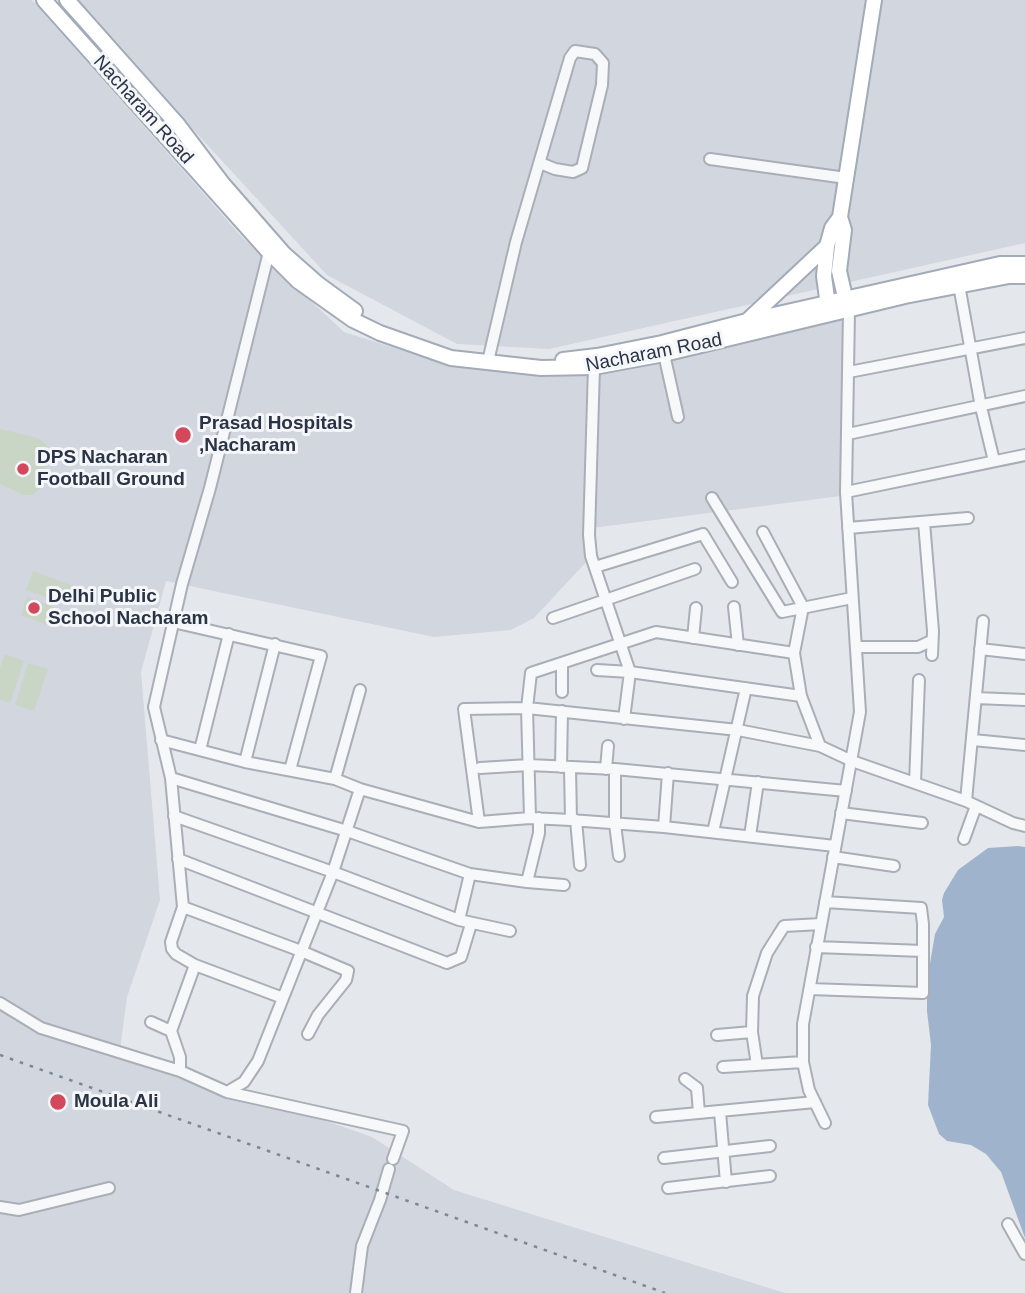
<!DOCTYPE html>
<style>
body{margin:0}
canvas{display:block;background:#e4e7ec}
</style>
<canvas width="1025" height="1293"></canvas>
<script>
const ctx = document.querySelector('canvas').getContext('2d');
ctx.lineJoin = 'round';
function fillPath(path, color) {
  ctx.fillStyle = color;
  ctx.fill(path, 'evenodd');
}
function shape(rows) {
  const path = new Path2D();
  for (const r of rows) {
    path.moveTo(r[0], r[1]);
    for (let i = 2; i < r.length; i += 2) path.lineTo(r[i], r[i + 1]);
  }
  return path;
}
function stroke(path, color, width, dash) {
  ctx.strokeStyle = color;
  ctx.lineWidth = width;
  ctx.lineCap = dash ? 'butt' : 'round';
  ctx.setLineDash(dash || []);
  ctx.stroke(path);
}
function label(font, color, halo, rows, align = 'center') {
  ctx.font = font + ' Arial,sans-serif';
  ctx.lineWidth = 6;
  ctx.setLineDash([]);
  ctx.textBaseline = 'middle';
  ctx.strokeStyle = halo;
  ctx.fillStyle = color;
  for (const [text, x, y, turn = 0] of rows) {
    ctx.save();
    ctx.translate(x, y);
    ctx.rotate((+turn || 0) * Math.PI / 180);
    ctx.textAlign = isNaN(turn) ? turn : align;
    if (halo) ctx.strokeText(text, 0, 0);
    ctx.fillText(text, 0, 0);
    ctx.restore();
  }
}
const built = shape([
 [0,0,32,0,240,235,344,332,451,366,569,374,846,319,841,496,592,528,589,559,534,618,511,630,434,637,166,581,141,672,160,900,127,997,120,1049,372,1137,454,1190,785,1293,0,1293],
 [74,0,1025,0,1025,243,549,349,457,344,327,275]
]);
const green = shape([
 [0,429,38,438,48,446,50,454,43,486,33,495,24,495,0,484],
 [33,571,73,586,67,605,26,590],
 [27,597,56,608,50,626,21,615],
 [5,654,24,661,10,703,0,699,0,668],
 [28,663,48,669,34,711,15,705]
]);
const water = shape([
 [1018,846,1025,847,1025,1238,1001,1172,986,1154,971,1145,947,1141,939,1134,928,1105,931,1045,927,1011,927,981,935,934,944,917,942,900,944,893,958,870,988,848]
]);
const minor = shape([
 [710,159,846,178],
 [272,249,269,252,210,488,182,584,154,707,171,778,183,907,171,942,172,949,176,954,195,965,283,998],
 [959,285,981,407,994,461],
 [664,354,678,417],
 [489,357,516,242,570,58,575,51,595,54,603,63,602,85,582,168,573,172,555,169,540,163],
 [594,367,589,535,591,556,630,672,624,719],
 [849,372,1025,338],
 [848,434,1025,396],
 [846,492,1025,455],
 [712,498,782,612,852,598],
 [924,522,933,631,932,655],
 [848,528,968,518],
 [763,532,803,607,794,653,801,696,820,746],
 [595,567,703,534,732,582],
 [734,607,738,645],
 [553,618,695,569],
 [173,622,321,656,290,770],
 [693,638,696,608],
 [856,647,918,647,931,641],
 [980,649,1025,654],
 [597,670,630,672,801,696],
 [562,692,562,663],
 [976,698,1025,700],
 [161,740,245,762,335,779,360,789,479,822,530,818,571,820,664,827,835,846],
 [973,740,1025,745],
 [200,750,229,634],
 [245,762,275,644],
 [561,767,562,711],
 [480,768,529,765,615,769,846,791],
 [570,768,571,820],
 [606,769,608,746],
 [615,769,615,824,619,856],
 [171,778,347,831,470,874,527,882,564,885],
 [335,779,360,690],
 [915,783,919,680],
 [966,801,983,621],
 [841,813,922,823],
 [174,816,333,872,459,920,510,931],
 [530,818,527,708,531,673,656,632,794,653],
 [576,820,580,865],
 [479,822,464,709,527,708,738,730,820,746,852,761,966,801,1013,823,1025,826],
 [664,827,668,773],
 [713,832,746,688],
 [750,836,758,782],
 [964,839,976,806],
 [833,857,894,866],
 [178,859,447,963,461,957,471,924],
 [527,882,539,833,539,818],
 [183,907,301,951,348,971,346,980,318,1015,308,1034],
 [459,920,470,874],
 [816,947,923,951],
 [810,989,923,993,923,924,921,908,825,902],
 [0,1003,41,1028,180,1071,227,1092,403,1131,393,1159],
 [151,1022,171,1031],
 [717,1035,752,1032],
 [757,1065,752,1032,753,996,767,953,784,926,821,924],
 [723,1067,803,1062],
 [180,1071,180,1057,171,1031,195,965],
 [685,1079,697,1088,699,1113],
 [227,1092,244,1082,258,1061,333,872,360,789],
 [720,1112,726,1182],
 [656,1117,815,1102],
 [825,1123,809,1090,803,1062,803,1024,860,712,846,492,849,311],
 [664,1158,770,1146],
 [668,1188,770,1176],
 [0,1207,19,1210,109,1188],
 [1008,1224,1025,1254],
 [356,1293,362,1246,380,1200,389,1169]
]);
const major = shape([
 [44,0,269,252,298,281,353,320,380,333,451,358,541,368,594,367,664,354,905,296,1009,276,1025,276],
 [67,0,178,125,222,183,284,254,318,284,355,311],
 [847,306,839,271,844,230,840,217,874,0],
 [829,313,824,276,827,246,832,228,840,217],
 [748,320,827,246],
 [563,360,597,356,662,343,747,321,1000,264,1025,264]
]);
const rail = shape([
 [0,1055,665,1293]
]);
const markers = [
 [183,435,9,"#d1495b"],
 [23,469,7,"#d1495b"],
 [34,608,7,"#d1495b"],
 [58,1102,9,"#d1495b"]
];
const streetNames = [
 ["Nacharam Road",143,110,48],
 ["Nacharam Road",654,353,-11]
];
const poiNames = [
 ["Prasad Hospitals",199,424],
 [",Nacharam",199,446],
 ["DPS Nacharan",37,458],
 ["Football Ground",37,480],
 ["Delhi Public",48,597],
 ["School Nacharam",48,619],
 ["Moula Ali",74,1102]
];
fillPath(built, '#d2d6de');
fillPath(green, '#c9d6c5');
fillPath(water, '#9fb4cc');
stroke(minor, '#a9aeb7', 14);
stroke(major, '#a3abb8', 18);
stroke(minor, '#f7f8fa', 10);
stroke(major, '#fff', 14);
stroke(rail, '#7d8696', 2.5, [3.5, 7]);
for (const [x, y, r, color] of markers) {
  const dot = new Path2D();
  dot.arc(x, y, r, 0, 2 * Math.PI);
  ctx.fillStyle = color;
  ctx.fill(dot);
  stroke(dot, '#f4f6f9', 2.5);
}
label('19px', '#2b3445', '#f4f6f9', streetNames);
label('bold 19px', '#2b3445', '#f4f6f9', poiNames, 'left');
</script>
